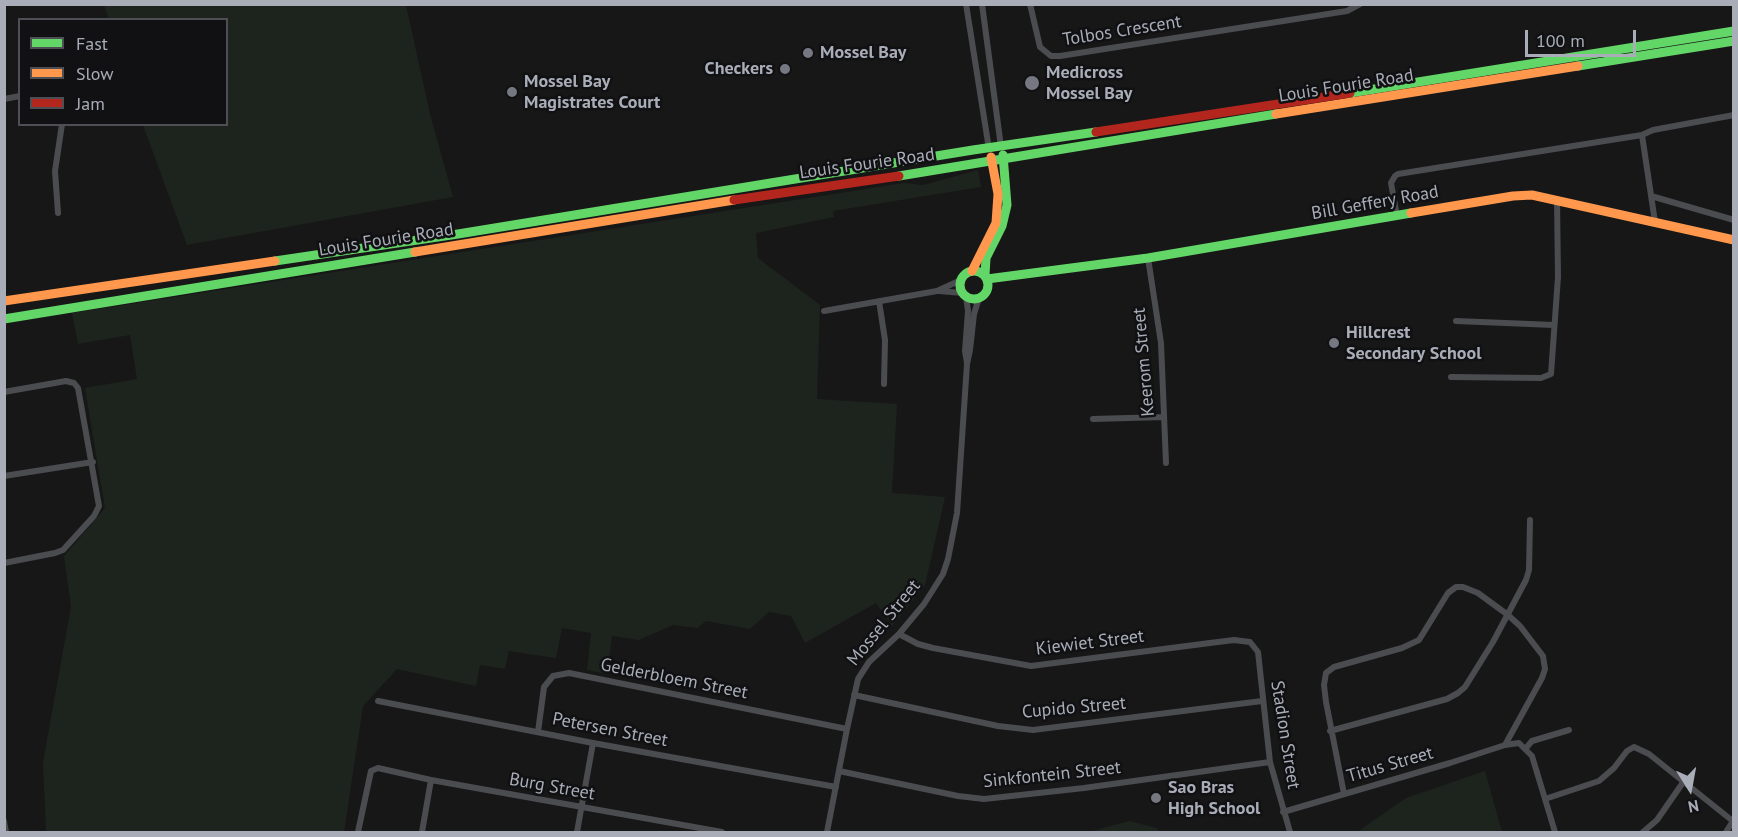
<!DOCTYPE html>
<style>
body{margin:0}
#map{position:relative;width:1738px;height:837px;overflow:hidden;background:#171717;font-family:"PT Sans",sans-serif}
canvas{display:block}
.frame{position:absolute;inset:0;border:6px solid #a8adb8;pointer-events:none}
.legend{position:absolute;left:18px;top:18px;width:210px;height:108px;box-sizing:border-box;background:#111113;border:2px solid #4d4f55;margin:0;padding:8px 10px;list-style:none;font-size:18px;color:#a8adb8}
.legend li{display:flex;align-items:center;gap:12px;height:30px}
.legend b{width:30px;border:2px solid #4d4f55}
.north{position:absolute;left:1660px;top:759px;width:60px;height:60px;-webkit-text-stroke:4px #111113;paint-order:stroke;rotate:169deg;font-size:16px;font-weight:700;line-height:24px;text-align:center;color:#a8adb8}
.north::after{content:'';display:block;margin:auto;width:21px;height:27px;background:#a8adb8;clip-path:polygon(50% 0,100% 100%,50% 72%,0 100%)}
.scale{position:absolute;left:1525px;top:30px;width:111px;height:27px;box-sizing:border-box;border:3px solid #a8adb8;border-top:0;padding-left:8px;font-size:18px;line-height:21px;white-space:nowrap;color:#a8adb8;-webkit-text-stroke:4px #111113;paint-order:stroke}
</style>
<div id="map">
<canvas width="1738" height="837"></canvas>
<div class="frame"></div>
<ul class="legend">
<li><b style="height:8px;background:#63d668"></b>Fast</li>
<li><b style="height:8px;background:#ff974d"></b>Slow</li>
<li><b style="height:8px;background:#b3261e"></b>Jam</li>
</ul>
<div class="north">N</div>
<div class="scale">100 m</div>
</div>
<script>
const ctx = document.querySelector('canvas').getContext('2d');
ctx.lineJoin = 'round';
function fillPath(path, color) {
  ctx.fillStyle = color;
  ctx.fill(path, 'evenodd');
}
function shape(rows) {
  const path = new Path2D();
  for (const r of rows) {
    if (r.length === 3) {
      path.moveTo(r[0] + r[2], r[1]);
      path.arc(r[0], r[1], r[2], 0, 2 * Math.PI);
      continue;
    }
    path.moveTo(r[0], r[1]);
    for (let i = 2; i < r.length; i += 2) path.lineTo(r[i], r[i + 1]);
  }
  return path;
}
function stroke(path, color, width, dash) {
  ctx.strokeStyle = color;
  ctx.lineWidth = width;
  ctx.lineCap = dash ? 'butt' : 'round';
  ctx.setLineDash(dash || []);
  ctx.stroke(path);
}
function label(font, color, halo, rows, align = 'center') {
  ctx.font = font + ' "PT Sans",sans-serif';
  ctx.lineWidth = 5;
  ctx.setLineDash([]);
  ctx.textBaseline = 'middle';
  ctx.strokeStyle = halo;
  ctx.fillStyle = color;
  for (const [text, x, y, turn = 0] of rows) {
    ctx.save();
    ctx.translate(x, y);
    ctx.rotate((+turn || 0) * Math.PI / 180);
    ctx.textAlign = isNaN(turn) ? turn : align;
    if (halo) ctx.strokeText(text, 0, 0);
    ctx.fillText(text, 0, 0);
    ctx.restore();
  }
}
const green = shape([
 [104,5,406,5,430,114,453,197,187,245,143,125,226,124,226,20,109,19],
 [978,170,981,187,833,211,834,217,756,233,758,258,820,305,817,399,897,404,892,493,945,497,925,585,892,626,876,603,805,643,791,616,769,612,750,629,706,621,697,628,673,625,639,640,612,636,607,674,587,670,591,633,562,628,556,658,509,651,505,669,480,665,476,686,397,669,363,706,344,832,46,832,43,762,71,607,64,556,105,508,85,388,137,379,130,335,78,344,72,313,904,183,923,185],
 [1485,771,1502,832,1357,832,1406,798],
 [1129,821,1157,828,1160,832,1088,832]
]);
const street = shape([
 [966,4,989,149],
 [982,4,1001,147],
 [1030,4,1040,47,1051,56,1060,56,1347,11,1360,4],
 [4,99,20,96],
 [1642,135,1655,222],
 [1651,196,1734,220],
 [58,213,55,171,62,124],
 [1397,216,1391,183,1395,176,1398,174,1642,135,1653,130,1734,115],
 [1148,258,1161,343,1166,463],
 [939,291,963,293],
 [966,296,968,311,965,351,967,363],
 [879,301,885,340,884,384],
 [824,311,937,291,961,280],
 [1456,321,1554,325],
 [1451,377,1541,378,1551,374,1558,277,1557,199],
 [4,392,66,381,74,383,78,388,99,506,94,516,63,550,55,553,4,563],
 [1093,419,1164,417],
 [4,476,93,462],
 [899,634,918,644,933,648,1031,666,1210,643,1234,640,1250,642,1258,652,1270,762,1290,832],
 [854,695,998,726,1033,730,1262,701],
 [378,701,593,743,836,787],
 [1330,731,1447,699,1458,693,1465,687,1493,642,1526,580,1529,570,1530,520],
 [538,732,544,687,553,676,569,673,847,729],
 [1505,745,1519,743,1532,756,1555,832],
 [1526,748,1532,741,1569,730],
 [839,771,958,796,984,799,1084,788,1270,762],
 [1545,799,1599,781,1614,768,1627,751,1634,747,1649,754,1734,822],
 [1283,812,1450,763,1505,745,1542,678,1545,669,1543,656,1520,626,1508,615,1478,593,1463,587,1456,587,1448,593,1419,640,1402,648,1334,667,1326,673,1324,685,1326,702,1344,794],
 [4,821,6,832],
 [358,832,371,771,378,768,431,780,722,832],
 [422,832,431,780],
 [577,832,593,743],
 [827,832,847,729,858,679,869,662,899,634,924,604,943,574,948,559,957,513,967,364,970,350,974,314,979,298],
 [1643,832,1657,820,1684,781],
 [1726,832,1733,821]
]);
const fast = shape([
 [1578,66,1734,41],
 [1350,93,1734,31],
 [899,176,1276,114],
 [275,261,458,234,973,150,1096,132],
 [974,285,14],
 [985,275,986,258,1002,226,1007,205,1003,155],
 [987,279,1148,258,1411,213],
 [4,319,415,252]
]);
const slow = shape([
 [1276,114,1578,66],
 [1411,213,1513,196,1532,195,1734,240],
 [415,252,734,200],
 [972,271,996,223,998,194,991,157],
 [4,301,275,261]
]);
const jam = shape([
 [1096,132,1350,93],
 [734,200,899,176]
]);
const markers = [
 [808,53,6,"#757880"],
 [785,69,6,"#757880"],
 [1032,83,8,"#757880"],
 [512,92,6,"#757880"],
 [1334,343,6,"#757880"],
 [1156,798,6,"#757880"]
];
const streetNames = [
 ["Tolbos Crescent",1122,31,-9],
 ["Louis Fourie Road",1346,86,-9],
 ["Louis Fourie Road",867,164,-8],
 ["Bill Geffery Road",1375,203,-10],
 ["Louis Fourie Road",386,240,-9],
 ["Keerom Street",1144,362,-95],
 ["Mossel Street",884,623,-51],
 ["Kiewiet Street",1090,643,-7],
 ["Gelderbloem Street",674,679,11],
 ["Cupido Street",1074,708,-5],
 ["Petersen Street",610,730,11],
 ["Stadion Street",1285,735,81],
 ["Titus Street",1390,765,-16],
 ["Sinkfontein Street",1052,775,-6],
 ["Burg Street",552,787,10]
];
const poiNames = [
 ["Mossel Bay",820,53],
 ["Checkers",773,69,"right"],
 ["Medicross",1046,73],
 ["Mossel Bay",1046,94],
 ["Mossel Bay",524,82],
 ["Magistrates Court",524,103],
 ["Hillcrest",1346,333],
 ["Secondary School",1346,354],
 ["Sao Bras",1168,788],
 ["High School",1168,809]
];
fillPath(green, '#1d241e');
stroke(street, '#4b4c50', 6);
stroke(fast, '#63d668', 9);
stroke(slow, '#ff974d', 9);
stroke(jam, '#b3261e', 9);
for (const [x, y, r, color] of markers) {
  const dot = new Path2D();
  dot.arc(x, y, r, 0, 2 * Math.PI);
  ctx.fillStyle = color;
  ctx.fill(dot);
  stroke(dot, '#111113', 2);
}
label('18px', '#a8adb8', '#111113', streetNames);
label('bold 18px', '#a8adb8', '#111113', poiNames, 'left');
</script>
